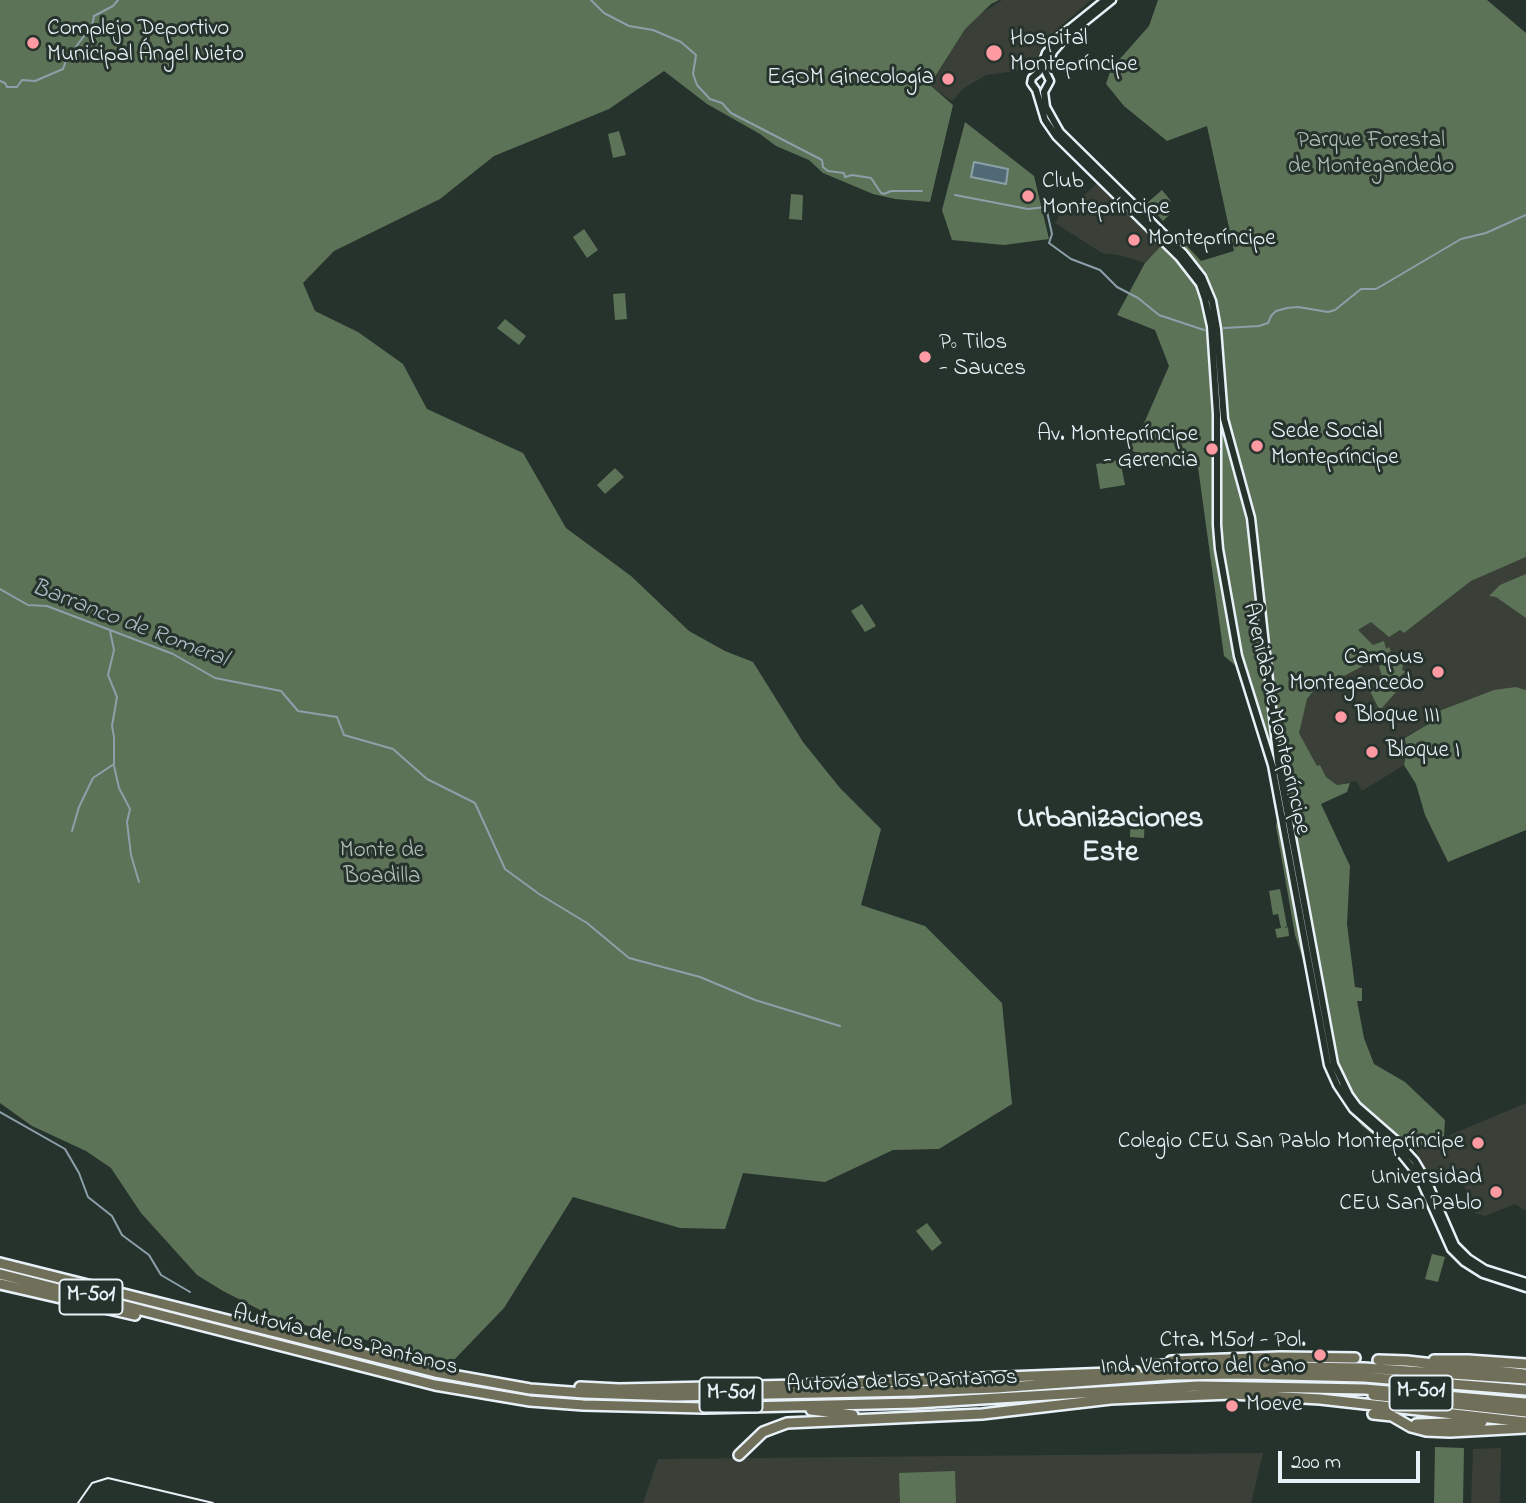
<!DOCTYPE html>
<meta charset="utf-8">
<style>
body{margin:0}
#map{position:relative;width:1526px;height:1503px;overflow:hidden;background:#26332d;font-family:"Indie Flower",sans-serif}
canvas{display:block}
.scale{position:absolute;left:1278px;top:1451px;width:142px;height:32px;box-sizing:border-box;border:4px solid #e8f1f8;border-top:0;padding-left:9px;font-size:21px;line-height:24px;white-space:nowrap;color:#e8f1f8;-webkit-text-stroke:5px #26332d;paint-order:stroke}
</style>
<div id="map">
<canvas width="1526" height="1503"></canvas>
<div class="scale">200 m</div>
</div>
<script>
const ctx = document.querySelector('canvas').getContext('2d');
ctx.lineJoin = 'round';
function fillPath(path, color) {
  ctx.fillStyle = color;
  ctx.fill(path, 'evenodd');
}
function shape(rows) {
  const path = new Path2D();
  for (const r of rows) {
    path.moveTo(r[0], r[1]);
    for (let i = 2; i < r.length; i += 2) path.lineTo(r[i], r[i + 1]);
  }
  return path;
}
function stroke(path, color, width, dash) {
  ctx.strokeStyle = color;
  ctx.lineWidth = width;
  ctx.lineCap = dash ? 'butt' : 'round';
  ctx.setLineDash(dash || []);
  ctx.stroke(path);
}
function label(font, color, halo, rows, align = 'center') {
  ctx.font = font + ' "Indie Flower",sans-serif';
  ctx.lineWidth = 6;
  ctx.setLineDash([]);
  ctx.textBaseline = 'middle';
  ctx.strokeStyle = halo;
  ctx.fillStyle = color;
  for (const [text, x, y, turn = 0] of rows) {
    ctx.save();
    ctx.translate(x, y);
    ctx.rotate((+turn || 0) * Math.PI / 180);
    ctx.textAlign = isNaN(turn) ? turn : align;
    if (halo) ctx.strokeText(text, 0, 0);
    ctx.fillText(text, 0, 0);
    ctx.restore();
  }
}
const built = shape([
 [1002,0,1091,0,1047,38,1031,69,986,75,964,88,952,101,931,86,965,28,975,17],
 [1097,183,1162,245,1145,263,1119,255,1102,253,1055,223,1062,211,1066,213],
 [1526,557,1526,690,1516,687,1432,722,1403,738,1411,747,1406,750,1404,765,1362,791,1356,781,1337,785,1326,777,1320,765,1317,767,1299,733,1302,716,1307,699,1357,630,1371,621,1388,636,1401,630,1404,633,1471,581],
 [1526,1103,1526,1211,1515,1204,1485,1216,1475,1213,1461,1179,1435,1186,1415,1150],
 [1501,1448,1500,1503,1471,1503,1473,1449],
 [1263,1453,1251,1503,643,1503,658,1459]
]);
const green = shape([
 [0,0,999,0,991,4,965,29,930,85,953,105,930,202,895,199,873,194,823,173,809,160,776,146,760,134,707,104,664,71,609,109,494,156,440,199,334,251,303,283,315,311,358,332,403,364,427,409,523,453,566,528,631,576,689,631,725,651,753,662,803,742,840,788,881,829,861,905,925,926,1002,1003,1012,1104,939,1149,893,1150,825,1182,743,1173,725,1229,680,1228,573,1197,504,1308,453,1361,292,1322,272,1316,223,1291,197,1275,141,1213,111,1168,86,1151,32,1126,0,1103],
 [1158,0,1487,0,1526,33,1526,557,1471,581,1404,633,1400,630,1389,637,1371,622,1358,630,1373,645,1384,641,1386,649,1389,647,1391,651,1344,676,1320,682,1307,699,1299,733,1317,766,1320,765,1326,777,1337,785,1350,783,1347,792,1321,804,1350,866,1347,924,1355,987,1362,988,1362,1001,1357,1001,1364,1038,1374,1064,1405,1082,1445,1120,1444,1136,1400,1156,1362,1126,1347,1108,1329,1075,1316,1029,1304,963,1295,935,1276,826,1278,813,1266,755,1236,666,1224,656,1198,467,1174,465,1145,457,1129,449,1145,421,1169,366,1155,330,1117,315,1145,263,1174,232,1201,261,1234,251,1207,126,1167,141,1124,106,1106,84,1111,69,1149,26],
 [965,122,1034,176,1049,239,1004,245,952,240,942,210],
 [619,131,626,155,613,158,608,134],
 [1162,190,1171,201,1166,205,1172,212,1163,221,1147,203],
 [791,194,803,195,802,220,789,219],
 [584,229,598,250,587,258,573,237],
 [625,293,627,319,615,320,613,294],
 [505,319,526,336,519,345,497,328],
 [1120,460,1125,485,1100,489,1096,464],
 [615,468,624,477,605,494,597,485],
 [1526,574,1526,618,1496,597,1489,596,1500,585],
 [862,604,876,626,865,632,851,611],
 [1400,658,1398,663,1403,665,1402,670,1409,673,1408,676,1403,673,1400,679,1384,685,1396,692,1381,709,1378,707,1369,689,1375,682,1381,684,1377,679,1382,676,1379,666],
 [1516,687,1526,690,1526,830,1448,862,1425,815,1416,784,1404,765,1407,750,1411,747,1410,744,1407,745,1403,739,1432,722,1434,713,1494,690],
 [1131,812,1145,812,1144,838,1130,837],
 [1280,889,1287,926,1284,928,1288,927,1289,936,1277,938,1275,929,1281,928,1278,914,1273,915,1269,891],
 [927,1223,942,1243,932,1251,916,1231],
 [1432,1254,1445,1257,1438,1282,1425,1279],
 [1435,1447,1464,1448,1463,1503,1434,1503],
 [955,1471,956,1503,900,1503,899,1473]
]);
const water = shape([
 [974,162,1008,169,1006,184,971,177,974,162]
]);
const stream = shape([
 [591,0,604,13,629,26,653,30,681,42,696,55,693,74,697,85,710,99,722,103,731,113,822,160,823,167,828,171,844,173,845,177,852,175,871,178,881,193,884,194,891,191,922,191],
 [0,81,5,83,7,87,17,87,22,80,35,81,63,69,67,58,92,26,94,16,113,6,118,0],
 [955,195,1028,209,1046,207,1052,234,1049,243,1053,246,1071,259,1100,270,1117,287,1138,298,1159,315,1204,330],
 [1224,328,1259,326,1268,323,1271,316,1276,311,1287,308,1298,307,1328,312,1335,310,1361,289,1376,289,1383,285,1461,239,1486,233,1526,215],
 [0,589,28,605,47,606,173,654,215,678,281,691,298,711,337,717,344,735,393,749,427,779,475,803,505,869,539,894,587,923,629,958,700,977,755,1000,840,1026],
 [114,766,119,788,130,809,127,822,131,855,139,882],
 [72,831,79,807,93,778,114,764,114,737,112,726,117,697,108,675,114,650,110,631],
 [0,1112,65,1149,79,1173,88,1197,112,1216,122,1235,149,1255,161,1275,190,1292]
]);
const tertiary = shape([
 [1105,0,1059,37,1046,53,1039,72,1032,78,1031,83,1036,90,1045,120,1056,136,1179,257,1200,284,1205,299,1211,326,1217,414,1217,525,1219,549,1238,656,1272,765,1328,1065,1337,1085,1353,1109,1393,1144,1418,1175,1451,1249,1464,1262,1483,1274,1526,1288],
 [1112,0,1066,37,1053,52,1045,71,1050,81,1044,92,1046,107,1060,132,1184,254,1202,277,1212,301,1217,329,1224,419,1251,518,1278,762,1334,1064,1349,1095,1357,1106,1396,1140,1415,1161,1428,1183,1455,1245,1468,1258,1485,1269,1526,1282]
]);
const motorway = shape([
 [0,1263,435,1372,530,1389,584,1393,675,1396,914,1391,996,1388,1169,1375,1243,1374,1364,1377,1526,1390],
 [0,1274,435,1385,530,1401,583,1405,704,1408,915,1403,1198,1386,1365,1389,1526,1403],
 [0,1284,135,1315],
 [1378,1360,1407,1361,1524,1374],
 [1434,1360,1468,1360,1526,1364],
 [1171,1361,1280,1357,1355,1358],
 [1150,1365,1364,1368,1526,1379],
 [580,1387,619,1389,800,1385,1136,1372],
 [1373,1395,1526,1412],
 [811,1410,853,1415],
 [1373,1414,1392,1416,1411,1427,1426,1431,1450,1432,1526,1428],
 [1416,1424,1482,1422],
 [739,1455,763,1432,787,1423,982,1414,1111,1399,1155,1397,1232,1394,1320,1399,1525,1422]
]);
const tram = shape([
 [78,1503,92,1483,108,1478,213,1503]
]);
const markers = [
 [33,43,7,"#ff9aa2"],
 [994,53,9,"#ff9aa2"],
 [948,79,7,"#ff9aa2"],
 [1028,196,7,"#ff9aa2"],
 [1134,240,7,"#ff9aa2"],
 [925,357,7,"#ff9aa2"],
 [1257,446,7,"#ff9aa2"],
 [1212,449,7,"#ff9aa2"],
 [1438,672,7,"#ff9aa2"],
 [1341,717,7,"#ff9aa2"],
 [1372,752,7,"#ff9aa2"],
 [1478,1143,7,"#ff9aa2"],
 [1496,1192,7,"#ff9aa2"],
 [1320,1355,7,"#ff9aa2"],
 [1232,1406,7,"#ff9aa2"]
];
const shields = [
 [91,1297,63],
 [1421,1393,63],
 [731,1395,63]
];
const shieldNames = [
 ["M-501",91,1297],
 ["M-501",1421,1393],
 ["M-501",731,1395]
];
const poiNames = [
 ["Complejo Deportivo",47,30],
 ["Municipal Ángel Nieto",47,56],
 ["Hospital",1010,40],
 ["Montepríncipe",1010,66],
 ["EGOM Ginecología",934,79,"right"],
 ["Club",1042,183],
 ["Montepríncipe",1042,209],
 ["Montepríncipe",1148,240],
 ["Pº Tilos",939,344],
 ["- Sauces",939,370],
 ["Sede Social",1271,433],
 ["Montepríncipe",1271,459],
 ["Av. Montepríncipe",1198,436,"right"],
 ["- Gerencia",1198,462,"right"],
 ["Campus",1424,659,"right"],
 ["Montegancedo",1424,685,"right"],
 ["Bloque III",1355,717],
 ["Bloque I",1386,752],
 ["Colegio CEU San Pablo Montepríncipe",1464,1143,"right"],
 ["Universidad",1482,1179,"right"],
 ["CEU San Pablo",1482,1205,"right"],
 ["Ctra. M501 - Pol.",1306,1342,"right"],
 ["Ind. Ventorro del Cano",1306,1368,"right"],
 ["Moeve",1246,1406]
];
const parkNames = [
 ["Parque Forestal",1371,142],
 ["de Montegandedo",1371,168],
 ["Monte de",382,852],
 ["Boadilla",382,878]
];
const streetNames = [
 ["Avenida de Montepríncipe",1275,719,77],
 ["Autovía de los Pantanos",345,1342,14],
 ["Autovía de los Pantanos",902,1383,-2]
];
const waterNames = [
 ["Barranco de Romeral",129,625,21]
];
const districtNames = [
 ["Urbanizaciones",1110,821],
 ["Este",1110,855]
];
fillPath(built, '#3a4037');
fillPath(green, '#5d7358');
fillPath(water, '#4f6a74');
stroke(water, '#8ca0a9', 2);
stroke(stream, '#8ca0a9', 2);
stroke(tertiary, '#e8f1f8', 11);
stroke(motorway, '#e8f1f8', 14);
stroke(tertiary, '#26332d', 6);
stroke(motorway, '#706f59', 9);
stroke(tram, '#e8f1f8', 2);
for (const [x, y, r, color] of markers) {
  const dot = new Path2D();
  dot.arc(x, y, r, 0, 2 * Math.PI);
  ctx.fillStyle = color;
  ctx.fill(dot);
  stroke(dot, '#26332d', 2.5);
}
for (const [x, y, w] of shields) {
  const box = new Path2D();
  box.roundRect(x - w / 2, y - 17.5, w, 35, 5);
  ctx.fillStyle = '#26332d';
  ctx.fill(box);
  stroke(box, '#e8f1f8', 2);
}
label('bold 21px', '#e8f1f8', null, shieldNames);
label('23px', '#e8f1f8', '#26332d', poiNames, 'left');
label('23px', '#b0bfb8', '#26332d', parkNames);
label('23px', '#e8f1f8', '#26332d', streetNames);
label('italic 24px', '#abbbc3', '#26332d', waterNames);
label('bold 30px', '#e8f1f8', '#26332d', districtNames);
</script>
